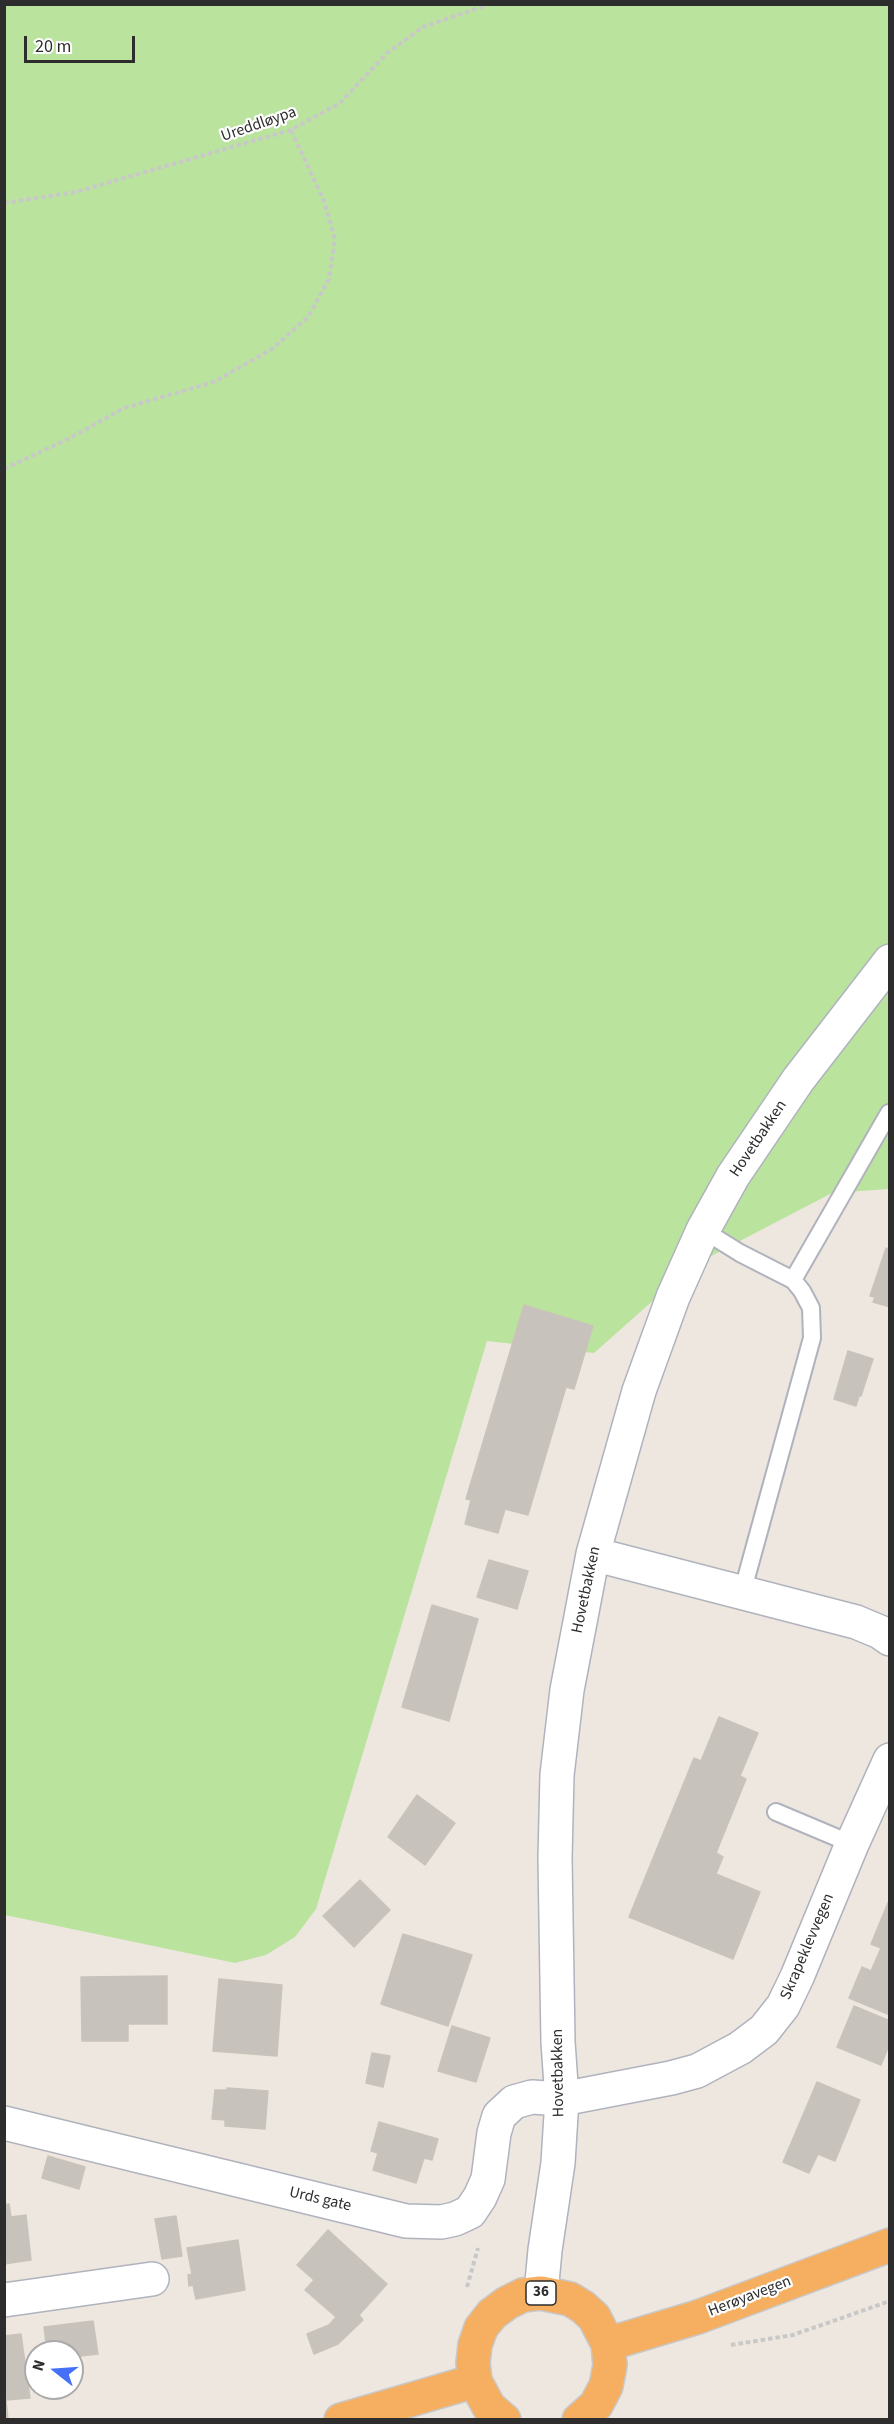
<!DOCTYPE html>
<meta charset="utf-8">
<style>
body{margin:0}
#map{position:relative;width:894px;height:2424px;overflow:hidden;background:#eee7e0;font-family:"Source Sans 3",sans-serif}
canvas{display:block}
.frame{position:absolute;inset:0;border:6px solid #2d2d2d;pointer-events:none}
.north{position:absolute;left:24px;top:2340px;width:60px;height:60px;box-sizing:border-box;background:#fff;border:2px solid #ababab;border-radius:50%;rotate:287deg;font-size:16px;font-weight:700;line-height:24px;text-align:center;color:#2d2d2d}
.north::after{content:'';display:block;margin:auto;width:21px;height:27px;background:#4471f7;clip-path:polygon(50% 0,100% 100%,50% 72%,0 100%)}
.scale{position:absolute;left:24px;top:36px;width:111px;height:27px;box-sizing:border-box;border:3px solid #2d2d2d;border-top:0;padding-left:8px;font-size:18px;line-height:21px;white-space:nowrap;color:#2d2d2d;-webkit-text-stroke:4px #fff;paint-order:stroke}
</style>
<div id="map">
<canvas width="894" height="2424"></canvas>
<div class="frame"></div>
<div class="north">N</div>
<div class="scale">20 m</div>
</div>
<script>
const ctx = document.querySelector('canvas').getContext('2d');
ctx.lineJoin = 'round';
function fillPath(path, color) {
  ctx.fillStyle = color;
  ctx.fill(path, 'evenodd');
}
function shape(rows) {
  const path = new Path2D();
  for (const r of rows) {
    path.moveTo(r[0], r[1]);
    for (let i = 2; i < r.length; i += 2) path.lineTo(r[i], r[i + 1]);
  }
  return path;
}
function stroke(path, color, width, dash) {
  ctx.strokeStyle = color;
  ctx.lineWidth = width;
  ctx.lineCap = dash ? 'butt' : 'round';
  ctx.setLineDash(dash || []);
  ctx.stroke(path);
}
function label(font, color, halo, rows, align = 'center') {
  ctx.font = font + ' "Source Sans 3",sans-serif';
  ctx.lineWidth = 4.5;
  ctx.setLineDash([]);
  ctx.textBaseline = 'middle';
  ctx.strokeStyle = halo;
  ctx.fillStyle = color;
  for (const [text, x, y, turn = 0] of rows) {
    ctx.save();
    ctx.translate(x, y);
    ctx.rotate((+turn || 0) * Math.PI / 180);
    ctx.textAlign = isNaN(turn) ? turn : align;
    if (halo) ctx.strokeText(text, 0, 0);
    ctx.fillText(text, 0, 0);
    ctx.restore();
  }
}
const green = shape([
 [5,5,889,5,889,1189,832,1193,692,1266,594,1353,487,1341,316,1909,295,1937,266,1955,235,1963,5,1915]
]);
const building = shape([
 [886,1248,890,1250,890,1307,873,1302,875,1297,870,1296,886,1248],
 [524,1305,593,1326,574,1389,566,1387,528,1515,505,1509,498,1533,465,1524,471,1500,466,1499,524,1305],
 [848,1351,873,1359,861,1396,859,1396,856,1406,834,1399,848,1351],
 [489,1560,528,1571,517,1609,477,1597,489,1560],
 [432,1605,478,1619,449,1721,402,1707,432,1605],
 [719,1717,758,1733,740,1776,746,1779,716,1853,723,1857,716,1874,760,1892,733,1959,629,1917,694,1758,701,1761,719,1717],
 [417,1795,455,1823,425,1865,388,1837,417,1795],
 [360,1880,390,1910,354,1947,323,1916,360,1880],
 [890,1898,890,2015,849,1998,862,1967,871,1971,881,1948,871,1944,890,1898],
 [403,1934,472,1955,448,2026,381,2004,403,1934],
 [167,1976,167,2024,128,2024,128,2041,82,2041,81,1977,167,1976],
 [219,1979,282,1985,277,2056,213,2051,219,1979],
 [854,2006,890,2021,890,2043,881,2065,837,2047,854,2006],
 [452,2026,490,2038,476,2082,438,2071,452,2026],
 [372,2053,390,2056,383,2087,366,2083,372,2053],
 [817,2082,860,2100,835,2161,818,2154,809,2173,783,2162,817,2082],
 [227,2088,268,2091,265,2129,225,2126,225,2120,212,2119,215,2090,227,2090,227,2088],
 [379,2122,438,2139,432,2160,424,2158,416,2183,373,2170,378,2153,371,2151,379,2122],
 [48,2156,85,2167,79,2189,42,2178,48,2156],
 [9,2204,11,2217,26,2215,31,2260,4,2264,4,2205,9,2204],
 [176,2216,182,2256,162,2259,155,2219,176,2216],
 [328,2230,387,2284,359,2315,363,2320,338,2344,314,2354,307,2334,329,2325,336,2317,305,2290,314,2280,297,2265,328,2230],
 [238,2240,245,2290,196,2299,193,2285,189,2286,188,2275,192,2274,187,2248,238,2240],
 [93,2321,98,2354,72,2357,72,2352,47,2352,44,2327,93,2321],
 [21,2334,25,2363,29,2362,32,2379,28,2384,30,2398,6,2400,8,2420,4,2420,4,2336,21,2334]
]);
const path = shape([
 [4,203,76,192,291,130,340,103,387,53,423,27,490,4],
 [4,469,70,438,124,408,214,382,272,349,308,317,329,279,335,239,324,201,291,130],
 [467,2287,478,2248],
 [731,2345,793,2335,890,2301]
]);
const service = shape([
 [703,1230,740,1253,793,1280,802,1291,811,1308,812,1338,742,1593],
 [793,1280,889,1113],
 [776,1812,852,1844]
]);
const minor = shape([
 [593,1554,856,1622,880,1632,890,1639],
 [4,2123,406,2221,441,2222,455,2219,470,2212,480,2197,488,2179,494,2133,499,2116,514,2102,532,2097,562,2099,671,2078,697,2071,740,2048,764,2030,783,2006,797,1977,852,1844,890,1760],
 [541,2293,545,2250,558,2163,562,2099,558,2042,555,1858,557,1775,567,1690,593,1554,639,1391,673,1297,703,1230,733,1176,798,1080,890,961],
 [4,2300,152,2279]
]);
const trunk = shape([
 [608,2344,698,2317,890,2245],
 [341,2420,475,2381],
 [504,2420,489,2407,475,2381,473,2363,475,2345,481,2328,492,2314,507,2303,523,2295,541,2293,570,2299,583,2307,594,2317,608,2344,610,2365,606,2386,596,2405,579,2420]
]);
const shields = [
 [541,2293,30]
];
const shieldNames = [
 ["36",541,2293]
];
const streetNames = [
 ["Ureddløypa",259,125,-19],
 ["Hovetbakken",759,1139,-56],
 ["Hovetbakken",587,1590,-78],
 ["Skrapeklevvegen",808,1947,-67],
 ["Hovetbakken",559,2073,-91],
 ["Urds gate",320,2200,13],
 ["Herøyavegen",750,2297,-21]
];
fillPath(green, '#bae39e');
fillPath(building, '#c7c2bb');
stroke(building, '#cac3ba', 1.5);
stroke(service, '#b0b3bd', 20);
stroke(minor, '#b0b3bd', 36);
stroke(trunk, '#c8c8c8', 36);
stroke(path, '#c8c8c8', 4, [4.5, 3]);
stroke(service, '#fff', 16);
stroke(minor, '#fff', 33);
stroke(trunk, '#f6af61', 33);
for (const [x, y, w] of shields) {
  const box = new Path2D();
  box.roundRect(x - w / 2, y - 12, w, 24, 4.5);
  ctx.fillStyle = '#fff';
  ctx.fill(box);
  stroke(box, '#2d2d2d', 1.5);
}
label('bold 15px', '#2d2d2d', null, shieldNames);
label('16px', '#2d2d2d', '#fff', streetNames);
</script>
